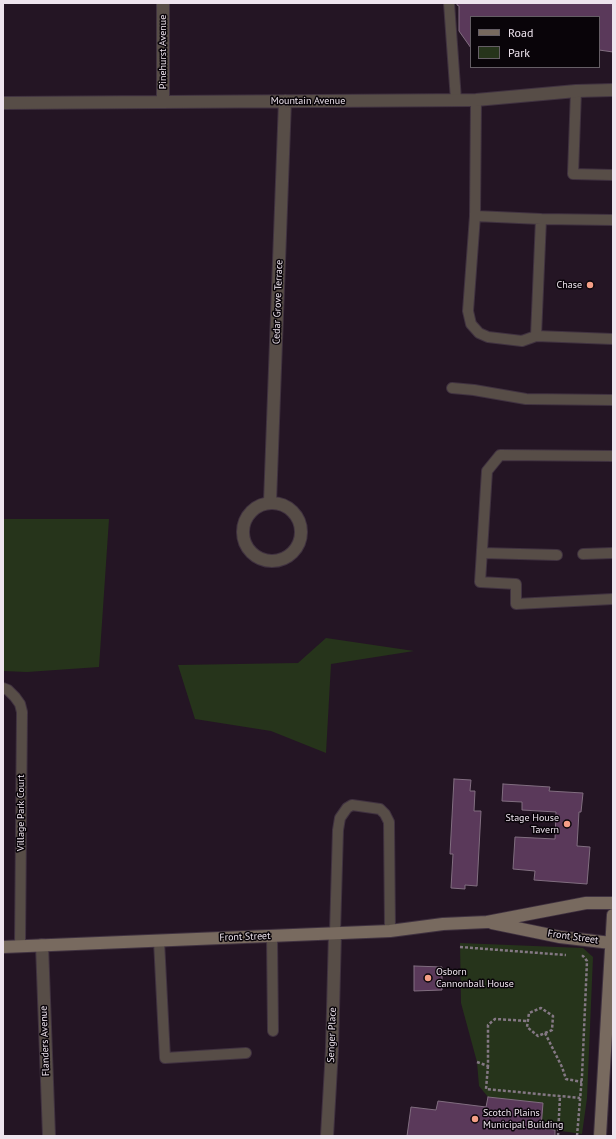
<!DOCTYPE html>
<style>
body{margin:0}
#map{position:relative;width:616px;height:1139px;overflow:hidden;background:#241524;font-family:"PT Sans",sans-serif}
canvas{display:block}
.frame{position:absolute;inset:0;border:4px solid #eee4ee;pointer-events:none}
.legend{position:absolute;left:470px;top:16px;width:130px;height:52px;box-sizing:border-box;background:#090409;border:1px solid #655e65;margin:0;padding:5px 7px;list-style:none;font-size:12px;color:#eee4ee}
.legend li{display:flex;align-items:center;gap:8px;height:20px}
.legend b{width:20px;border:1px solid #655e65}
</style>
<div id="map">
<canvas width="616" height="1139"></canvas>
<div class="frame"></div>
<ul class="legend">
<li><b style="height:5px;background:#786a5f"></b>Road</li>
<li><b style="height:11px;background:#26341b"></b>Park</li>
</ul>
</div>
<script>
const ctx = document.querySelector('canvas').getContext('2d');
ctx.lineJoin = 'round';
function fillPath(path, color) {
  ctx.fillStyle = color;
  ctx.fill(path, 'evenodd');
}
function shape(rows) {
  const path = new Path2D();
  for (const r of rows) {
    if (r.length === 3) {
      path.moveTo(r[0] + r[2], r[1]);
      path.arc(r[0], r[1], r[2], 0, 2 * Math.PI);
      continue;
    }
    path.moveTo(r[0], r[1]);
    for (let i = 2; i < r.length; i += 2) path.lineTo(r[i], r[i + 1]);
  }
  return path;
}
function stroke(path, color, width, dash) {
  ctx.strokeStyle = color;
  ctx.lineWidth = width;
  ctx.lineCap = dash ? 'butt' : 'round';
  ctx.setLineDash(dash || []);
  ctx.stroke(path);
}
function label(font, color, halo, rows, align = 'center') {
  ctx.font = font + ' "PT Sans",sans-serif';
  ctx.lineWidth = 3;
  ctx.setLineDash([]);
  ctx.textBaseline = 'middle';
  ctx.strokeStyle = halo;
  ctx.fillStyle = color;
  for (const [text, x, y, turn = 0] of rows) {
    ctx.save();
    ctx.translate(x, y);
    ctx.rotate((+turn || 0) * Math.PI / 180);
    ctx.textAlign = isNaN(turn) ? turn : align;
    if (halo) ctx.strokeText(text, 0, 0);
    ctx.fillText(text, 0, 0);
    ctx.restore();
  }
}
const green = shape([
 [3,519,109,519,99,667,27,672,3,671],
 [326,638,414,651,331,664,326,753,271,731,195,719,178,665,298,663],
 [460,943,583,948,593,957,587,1098,582,1134,541,1128,543,1103,488,1097,479,1086,477,1062,461,1003]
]);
const building = shape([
 [457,3,613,3,613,52,599,50,599,17,471,17,471,48,459,31,459,6,457,5,457,3],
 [454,779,471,780,470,791,475,791,474,811,481,811,477,886,465,885,465,889,451,888,453,854,450,854,454,779],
 [503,784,550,787,549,791,583,793,581,812,579,812,577,846,590,847,587,884,534,880,535,871,513,869,515,837,555,839,556,812,522,810,522,802,502,801,503,784],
 [414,966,442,967,442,990,414,991,414,966],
 [488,1097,543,1103,541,1128,555,1130,555,1136,407,1136,411,1107,436,1110,438,1101,486,1107,488,1097]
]);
const path = shape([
 [460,947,566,955],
 [545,1033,552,1030,553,1016,541,1008,529,1013,527,1027,538,1036,545,1033,562,1067,566,1079,582,1082],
 [477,1062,488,1066,488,1025,495,1019,528,1021],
 [488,1066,486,1089,580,1098],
 [558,1136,560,1096],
 [577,1136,582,1076,587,961,583,956,581,956]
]);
const lane = shape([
 [449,3,456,100],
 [576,91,573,174,613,175],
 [476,100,475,216,541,219,536,336,613,339],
 [475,216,468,311,471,324,479,333,488,337,522,341,536,336],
 [541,219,613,220],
 [452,388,474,390,526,399,613,400],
 [613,456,500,455,487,471,480,582,516,584,516,604,613,599],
 [482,553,557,555],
 [583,554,613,553],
 [3,688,8,690,15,697,20,704,22,712,20,946],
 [335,933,338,830,340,818,347,808,352,805,380,809,385,814,389,822,390,931],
 [272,936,273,1031],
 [159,941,165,1058,246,1053]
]);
const street = shape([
 [163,3,163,102],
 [3,103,476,100,576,91,613,90],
 [270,502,285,101],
 [272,532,29],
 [42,945,49,1136],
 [327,1136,332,1049,335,933]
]);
const secondary = shape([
 [492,923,560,937,611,943],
 [3,947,390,931,443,924,487,922,586,903,613,903],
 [600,1136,613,915]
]);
const markers = [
 [590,285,4,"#f49e86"],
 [567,824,4,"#f49e86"],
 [428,978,4,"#f49e86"],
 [475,1119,4,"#f49e86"]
];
const streetNames = [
 ["Pinehurst Avenue",163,52,-90],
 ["Mountain Avenue",308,101],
 ["Cedar Grove Terrace",278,302,-88],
 ["Village Park Court",21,813,-90],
 ["Front Street",245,937,-2],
 ["Front Street",573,937,8],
 ["Senger Place",332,1035,-88],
 ["Flanders Avenue",45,1041,-92]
];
const poiNames = [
 ["Chase",582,285],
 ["Stage House",559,818],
 ["Tavern",559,830],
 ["Osborn",436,972,"left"],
 ["Cannonball House",436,984,"left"],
 ["Scotch Plains",483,1113,"left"],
 ["Municipal Building",483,1125,"left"]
];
fillPath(green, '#26341b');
fillPath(building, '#5a395a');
stroke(building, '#816e80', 1);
stroke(lane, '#403240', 12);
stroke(street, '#403240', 14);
stroke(secondary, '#403240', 14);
stroke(path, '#847884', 2.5, [3, 2]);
stroke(lane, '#574d47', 10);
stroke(street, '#574d47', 12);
stroke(secondary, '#786a5f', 12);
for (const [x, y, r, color] of markers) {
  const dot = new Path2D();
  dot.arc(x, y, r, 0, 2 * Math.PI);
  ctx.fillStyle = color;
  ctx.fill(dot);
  stroke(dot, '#090409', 1.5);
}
label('10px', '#eee4ee', '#090409', streetNames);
label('10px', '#eee4ee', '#090409', poiNames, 'right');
</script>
